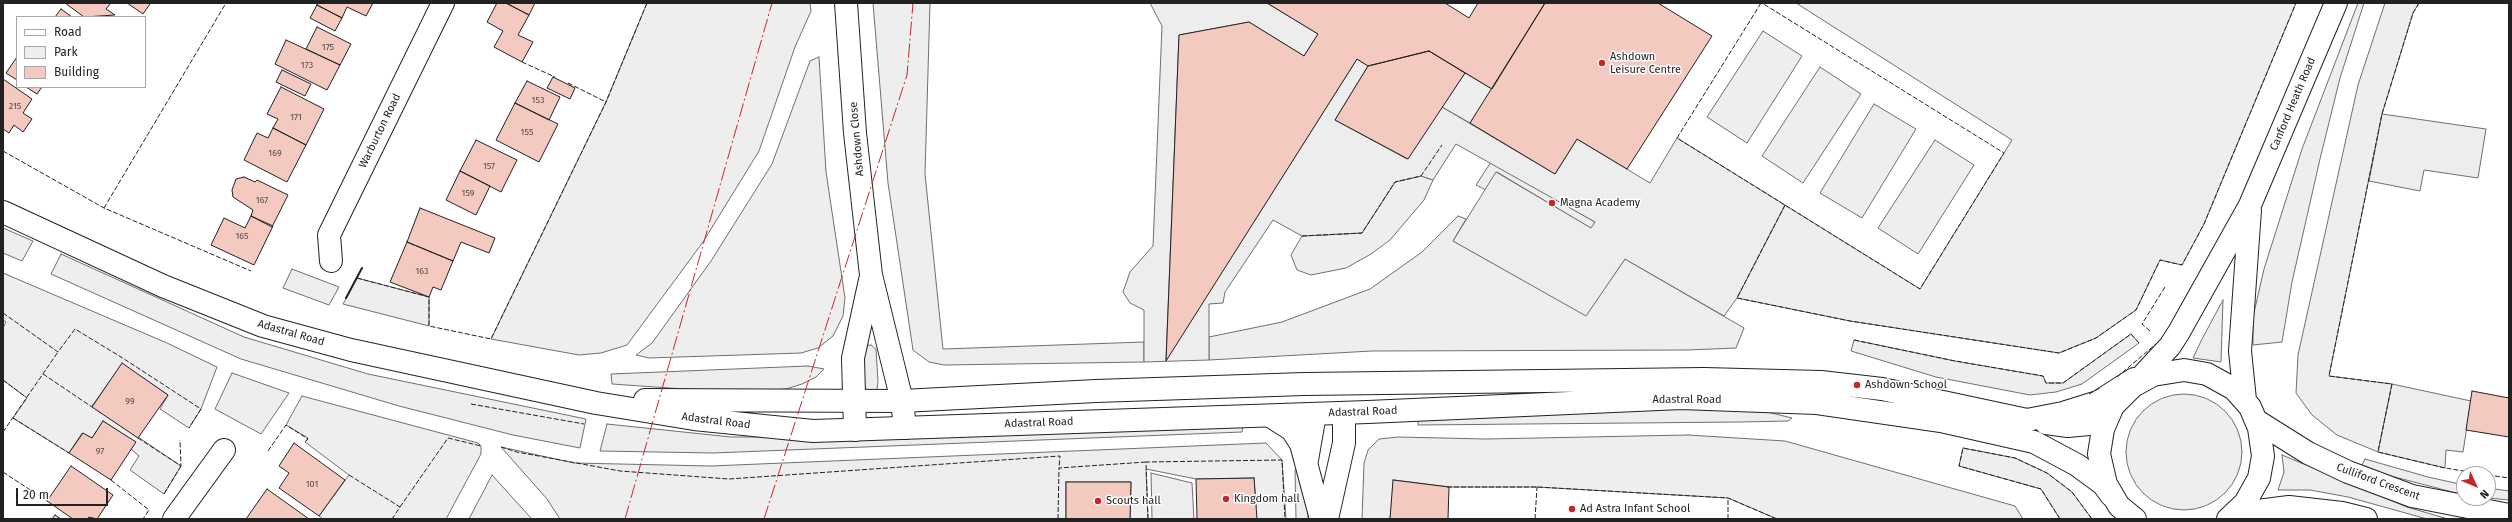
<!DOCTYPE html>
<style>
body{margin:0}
#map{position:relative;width:2512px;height:522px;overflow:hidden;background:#fff;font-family:"Fira Sans",sans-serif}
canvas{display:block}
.frame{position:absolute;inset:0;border:4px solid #222;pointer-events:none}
.legend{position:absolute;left:16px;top:16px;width:130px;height:72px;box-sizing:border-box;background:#fff;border:1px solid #a7a7a7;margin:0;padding:5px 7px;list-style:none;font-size:12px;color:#222}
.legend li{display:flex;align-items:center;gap:8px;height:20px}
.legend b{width:20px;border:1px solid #a7a7a7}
.north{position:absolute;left:2456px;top:466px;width:40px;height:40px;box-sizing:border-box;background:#fff;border:1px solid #a7a7a7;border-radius:50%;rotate:134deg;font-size:11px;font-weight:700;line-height:16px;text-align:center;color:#222}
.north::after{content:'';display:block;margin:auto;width:14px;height:18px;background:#c62828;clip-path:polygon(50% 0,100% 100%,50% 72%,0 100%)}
.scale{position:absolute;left:16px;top:488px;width:92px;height:18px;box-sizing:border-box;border:2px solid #222;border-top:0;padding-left:5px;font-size:12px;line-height:14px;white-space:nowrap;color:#222;-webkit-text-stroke:3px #fff;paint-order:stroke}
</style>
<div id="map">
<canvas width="2512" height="522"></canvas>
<div class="frame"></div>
<ul class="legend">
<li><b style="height:5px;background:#fff"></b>Road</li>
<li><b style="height:11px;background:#eee"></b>Park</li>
<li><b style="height:11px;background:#f3c9c0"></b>Building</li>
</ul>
<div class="north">N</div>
<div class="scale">20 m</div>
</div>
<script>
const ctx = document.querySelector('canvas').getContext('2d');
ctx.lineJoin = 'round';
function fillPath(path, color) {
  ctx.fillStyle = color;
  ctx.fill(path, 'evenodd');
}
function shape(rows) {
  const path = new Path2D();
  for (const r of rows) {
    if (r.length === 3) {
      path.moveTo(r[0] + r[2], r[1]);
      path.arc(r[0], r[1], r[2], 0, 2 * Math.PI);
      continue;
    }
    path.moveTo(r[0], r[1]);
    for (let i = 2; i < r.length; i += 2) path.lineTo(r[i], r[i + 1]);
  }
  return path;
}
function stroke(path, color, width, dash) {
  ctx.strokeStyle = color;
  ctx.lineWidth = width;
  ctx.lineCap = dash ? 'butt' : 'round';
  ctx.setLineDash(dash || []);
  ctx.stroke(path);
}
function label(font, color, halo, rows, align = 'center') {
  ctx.font = font + ' "Fira Sans",sans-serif';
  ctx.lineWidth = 3;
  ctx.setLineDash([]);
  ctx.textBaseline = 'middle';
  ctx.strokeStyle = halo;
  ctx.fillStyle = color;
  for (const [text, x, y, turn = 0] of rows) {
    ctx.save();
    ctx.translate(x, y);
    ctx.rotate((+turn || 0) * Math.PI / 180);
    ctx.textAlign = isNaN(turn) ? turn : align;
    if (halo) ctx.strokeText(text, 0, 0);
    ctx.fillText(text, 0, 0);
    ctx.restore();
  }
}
const green = shape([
 [647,3,810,3,811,11,795,47,759,151,703,242,627,345,601,353,579,355,491,339,606,102,647,3],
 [873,3,930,3,925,174,943,349,1144,342,1144,362,944,365,929,362,913,350,888,183,873,3],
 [1796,3,2296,3,2204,224,2182,265,2160,260,2136,310,2096,338,2059,353,1850,321,1737,298,1785,205,1920,289,2012,140,1796,3],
 [2358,3,2364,3,2340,78,2320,159,2292,282,2282,342,2253,345,2253,317,2264,269,2302,149,2358,3],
 [2385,3,2419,3,2413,13,2382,114,2329,376,2392,384,2378,452,2337,435,2312,415,2296,393,2298,355,2358,85,2385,3],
 [1763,31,1802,56,1747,143,1707,117,1763,31],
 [819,57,826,172,845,298,843,316,833,336,818,348,801,353,649,358,636,355,652,343,711,261,772,164,810,61,819,57],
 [1820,67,1861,94,1803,183,1762,156,1820,67],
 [1465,73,1492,89,1470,123,1442,107,1465,73],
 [1874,104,1916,129,1862,218,1820,193,1874,104],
 [1935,140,1974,165,1918,254,1878,228,1935,140],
 [1491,162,1595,222,1592,229,1497,172,1486,190,1476,185,1491,162],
 [1421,176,1433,180,1424,200,1390,240,1371,254,1346,268,1311,275,1297,270,1291,255,1302,236,1362,233,1395,182,1421,176],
 [1458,216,1466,219,1453,241,1586,315,1625,259,1744,328,1736,348,1688,350,1372,351,1209,360,1209,337,1282,322,1370,289,1422,252,1458,216],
 [3,228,33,241,22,261,3,253,3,228],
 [61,254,244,337,368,374,586,419,580,448,513,435,399,406,241,359,51,274,61,254],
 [292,269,339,287,329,305,283,288,292,269],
 [3,273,167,343,217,367,201,409,189,428,160,409,168,395,122,364,92,406,181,466,164,494,130,470,139,456,131,449,135,442,103,421,92,438,82,433,69,453,13,418,27,398,3,380,3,328,6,322,3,320,3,273],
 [357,278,429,297,429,326,343,304,357,278],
 [2131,334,2139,343,2082,384,2056,392,2030,395,1936,377,1851,351,1854,340,1955,361,2043,376,2046,383,2063,383,2131,334],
 [808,366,824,369,816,377,802,384,786,389,756,391,698,390,612,384,611,374,808,366],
 [232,373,289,393,261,434,215,409,232,373],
 [2184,452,58],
 [302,396,478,443,481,446,481,454,446,519,323,519,319,516,349,475,305,442,308,438,286,425,302,396],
 [1682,407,1751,408,1792,418,1788,421,1739,422,1418,425,1418,418,1682,407],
 [607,424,731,437,868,437,1243,425,1242,432,713,453,600,451,607,424],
 [1688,435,1785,441,2015,506,2023,519,1777,519,1728,498,1537,487,1449,487,1394,480,1390,519,1362,519,1364,463,1368,450,1379,439,1398,437,1486,439,1688,435],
 [1266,443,1282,460,1286,519,1254,519,1256,506,1254,478,1196,479,1146,469,1148,519,1130,519,1131,482,1066,482,1066,519,560,519,547,499,501,447,574,463,711,466,1266,443],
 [1963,448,2015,458,2047,473,2072,492,2092,519,2060,519,2041,489,1959,466,1963,448],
 [2365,459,2428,477,2464,485,2464,495,2387,475,2362,465,2365,459],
 [1301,469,1308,507,1308,519,1296,519,1295,470,1301,469],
 [492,475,531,518,532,519,469,519,492,475],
 [2488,488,2509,491,2509,500,2488,498,2488,488]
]);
const parking = shape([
 [1150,3,1267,3,1318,34,1304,56,1249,22,1179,35,1166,360,1357,59,1368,66,1335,120,1407,159,1442,107,1555,174,1577,139,1650,183,1677,138,1785,205,1737,298,1724,316,1625,259,1586,316,1453,241,1496,172,1591,228,1595,222,1456,144,1433,180,1421,176,1395,182,1362,233,1302,236,1273,220,1225,292,1223,303,1209,304,1209,360,1144,362,1144,310,1130,303,1123,292,1130,272,1153,246,1162,26,1150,3],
 [2382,114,2486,129,2478,178,2424,170,2420,191,2369,181,2382,114],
 [2223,300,2221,362,2193,358,2201,341,2223,300],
 [871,345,876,349,878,382,877,389,874,392,867,391,864,384,861,350,865,346,871,345],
 [2392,384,2471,401,2463,452,2446,450,2445,468,2378,452,2392,384],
 [2282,455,2407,507,2448,519,2427,519,2348,497,2310,490,2278,490,2284,472,2282,455],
 [1151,473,1192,483,1194,519,1152,519,1151,473]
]);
const building = shape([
 [65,3,111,3,106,9,115,15,84,17,65,3],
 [127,3,148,3,150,4,143,14,127,3],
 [317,3,373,3,366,16,347,7,342,18,317,5,317,3],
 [497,3,506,3,529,15,518,35,533,42,522,62,494,47,503,31,487,22,497,3],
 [506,3,535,3,529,15,506,3],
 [1267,3,1445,3,1469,18,1478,3,1545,3,1492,89,1429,51,1368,66,1357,59,1166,361,1179,35,1249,22,1304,56,1318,34,1267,3],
 [1545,3,1658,3,1712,36,1627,169,1577,139,1555,174,1470,123,1545,3],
 [317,5,342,18,335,31,310,18,317,5],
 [61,9,72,17,55,17,61,9],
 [317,27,351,44,340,65,306,49,317,27],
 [286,40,340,65,327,90,275,64,286,40],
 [1429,51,1465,73,1408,159,1335,120,1368,66,1429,51],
 [17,57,17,80,6,73,17,57],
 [282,70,311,84,305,96,276,82,282,70],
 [553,77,575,88,570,99,547,88,553,77],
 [3,79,32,99,23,113,32,119,23,132,14,125,9,133,3,129,3,79],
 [527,81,560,97,549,120,515,103,527,81],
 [26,87,42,87,37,94,26,87],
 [281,87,324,109,306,145,273,128,278,119,267,114,281,87],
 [515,103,558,124,539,162,496,140,515,103],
 [273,128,306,145,287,182,244,160,257,133,268,138,273,128],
 [476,140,517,160,501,192,460,171,476,140],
 [460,171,490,186,476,215,446,200,460,171],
 [244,177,255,182,257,180,288,195,272,227,251,216,253,210,233,197,232,190,236,179,244,177],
 [420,208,495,238,489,253,461,242,453,261,407,242,420,208],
 [251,216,273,226,254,265,211,245,224,218,245,228,251,216],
 [407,242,453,261,441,290,433,287,429,297,390,282,407,242],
 [122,363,168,395,138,438,92,407,122,363],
 [2472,391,2509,398,2509,437,2466,430,2472,391],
 [103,421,136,442,111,480,69,453,83,433,92,438,103,421],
 [294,443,345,480,319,516,279,488,289,473,279,466,294,443],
 [71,466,113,495,97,519,89,517,87,519,73,519,47,501,71,466],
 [1254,478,1257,519,1197,519,1196,479,1254,478],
 [1393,480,1449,487,1448,519,1390,519,1393,480],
 [1066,482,1131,482,1130,519,1066,519,1066,482],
 [267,489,309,519,246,519,267,489],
 [55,515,61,519,52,519,55,515]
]);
const minor = shape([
 [846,3,855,133,871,275,902,401,905,428],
 [331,261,329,235,443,3],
 [1270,416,1292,430,1301,444,1321,519],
 [2257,421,2308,453,2348,472,2412,496,2509,515],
 [855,430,853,358,870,280],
 [1307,460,1315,414],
 [2234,514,2289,507,2342,513,2366,519],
 [174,519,224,450],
 [1327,519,1344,443,1344,420,1341,413]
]);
const tertiary = shape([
 [3,212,163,286,263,326,351,350,596,403,694,419,813,431,1368,412,1681,398,1817,403,1941,421,2034,442,2077,465,2103,484,2111,495],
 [645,400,902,401,1096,391,1304,384,1704,379,1821,382,1882,389,2027,420,2063,413,2098,402,2134,379],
 [2046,423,2068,426,2089,424,2107,418]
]);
const secondary = shape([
 [2133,386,2170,346,2179,332,2250,205,2336,3],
 [2245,400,2240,351,2250,210],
 [2135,519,2119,506,2106,484,2099,454,2103,429,2113,406,2133,386,2153,375,2184,370,2207,374,2234,389,2250,407,2259,428,2263,456,2259,478,2245,503,2228,519]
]);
const fence = shape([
 [1761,3,1677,138,1920,289,2004,153,1762,3],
 [2419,3,2413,13,2382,114,2329,376,2392,384,2378,452,2445,468,2482,474],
 [522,62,555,77],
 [568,83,606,102],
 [3,151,104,208,251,271],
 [1785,205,1737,298,1850,321,2059,353,2096,338,2136,310,2160,260,2182,265,2204,224,2296,3],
 [104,208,226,3],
 [1302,236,1362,233,1395,182,1421,176,1442,145],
 [357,278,429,297,429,326,491,339,606,102,647,3],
 [3,313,58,352,75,329,121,357,201,409,189,428],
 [2150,331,2142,324,2165,287],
 [1854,340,1955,361,2043,376,2046,383,2063,383,2131,334,2139,343],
 [43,374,92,407],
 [2117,377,2156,344],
 [3,380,27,398],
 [2089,394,2100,388],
 [471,404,584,424],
 [13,418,69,453],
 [3,432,58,352],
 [138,438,181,466,180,440],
 [501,447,517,452,620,471,729,479,1060,456,1059,468],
 [268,451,286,425,308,439,305,442],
 [3,472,47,501],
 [349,475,400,507,392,519],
 [2488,475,2509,478],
 [111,480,149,510,143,519],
 [1447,487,1537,487,1728,498,1777,519],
 [164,494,181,466],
 [400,507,448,438,481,446],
 [1058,519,1059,468,1146,462],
 [1148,519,1146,462,1282,460,1285,519],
 [1535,519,1537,487],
 [1728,519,1728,498],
 [2060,519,2041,489,1959,466,1963,448,2015,458,2047,473,2072,492,2092,519]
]);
const wall = shape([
 [346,298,362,268]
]);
const power = shape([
 [625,519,772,3],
 [764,519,907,75,913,3]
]);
const markers = [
 [1602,63,4,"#c62828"],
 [1552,203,4,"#c62828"],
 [1857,385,4,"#c62828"],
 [1226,499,4,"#c62828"],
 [1098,501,4,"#c62828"],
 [1572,509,4,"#c62828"]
];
const numberNames = [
 ["175",328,47],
 ["173",307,65],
 ["153",538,100],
 ["215",15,106],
 ["171",296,117],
 ["155",527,132],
 ["169",275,153],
 ["157",489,166],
 ["159",468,193],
 ["167",262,200],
 ["165",242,236],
 ["163",422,271],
 ["99",130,401],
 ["97",100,451],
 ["101",312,484]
];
const poiNames = [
 ["Ashdown",1610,57],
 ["Leisure Centre",1610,70],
 ["Magna Academy",1560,203],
 ["Ashdown School",1865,385],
 ["Kingdom hall",1234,499],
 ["Scouts hall",1106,501],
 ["Ad Astra Infant School",1580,509]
];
const streetNames = [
 ["Canford Heath Road",2293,104,-67],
 ["Warburton Road",380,131,-64],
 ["Ashdown Close",857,139,-95],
 ["Adastral Road",291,333,16],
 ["Adastral Road",1687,400],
 ["Adastral Road",1363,412,-2],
 ["Adastral Road",716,421,7],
 ["Adastral Road",1039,423,-2],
 ["Culliford Crescent",2378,482,20]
];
fillPath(green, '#eee');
stroke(green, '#6f6f6f', 1);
fillPath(parking, '#ededed');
stroke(parking, '#6f6f6f', 1);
fillPath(building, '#f3c9c0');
stroke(building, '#222', 1);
stroke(minor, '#222', 24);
stroke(tertiary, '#222', 24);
stroke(secondary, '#222', 24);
stroke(minor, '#fff', 22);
stroke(tertiary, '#fff', 22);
stroke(secondary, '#fff', 22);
stroke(fence, '#222', 1, [5, 2]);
stroke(wall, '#222', 2);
stroke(power, '#c62828', 1, [14, 3, 2, 3]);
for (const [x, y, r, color] of markers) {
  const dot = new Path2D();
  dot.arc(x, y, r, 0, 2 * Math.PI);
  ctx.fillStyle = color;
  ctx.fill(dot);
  stroke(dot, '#fff', 1.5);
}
label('9px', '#564c4a', null, numberNames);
label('11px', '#222', '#fff', poiNames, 'left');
label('11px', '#222', '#fff', streetNames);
</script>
